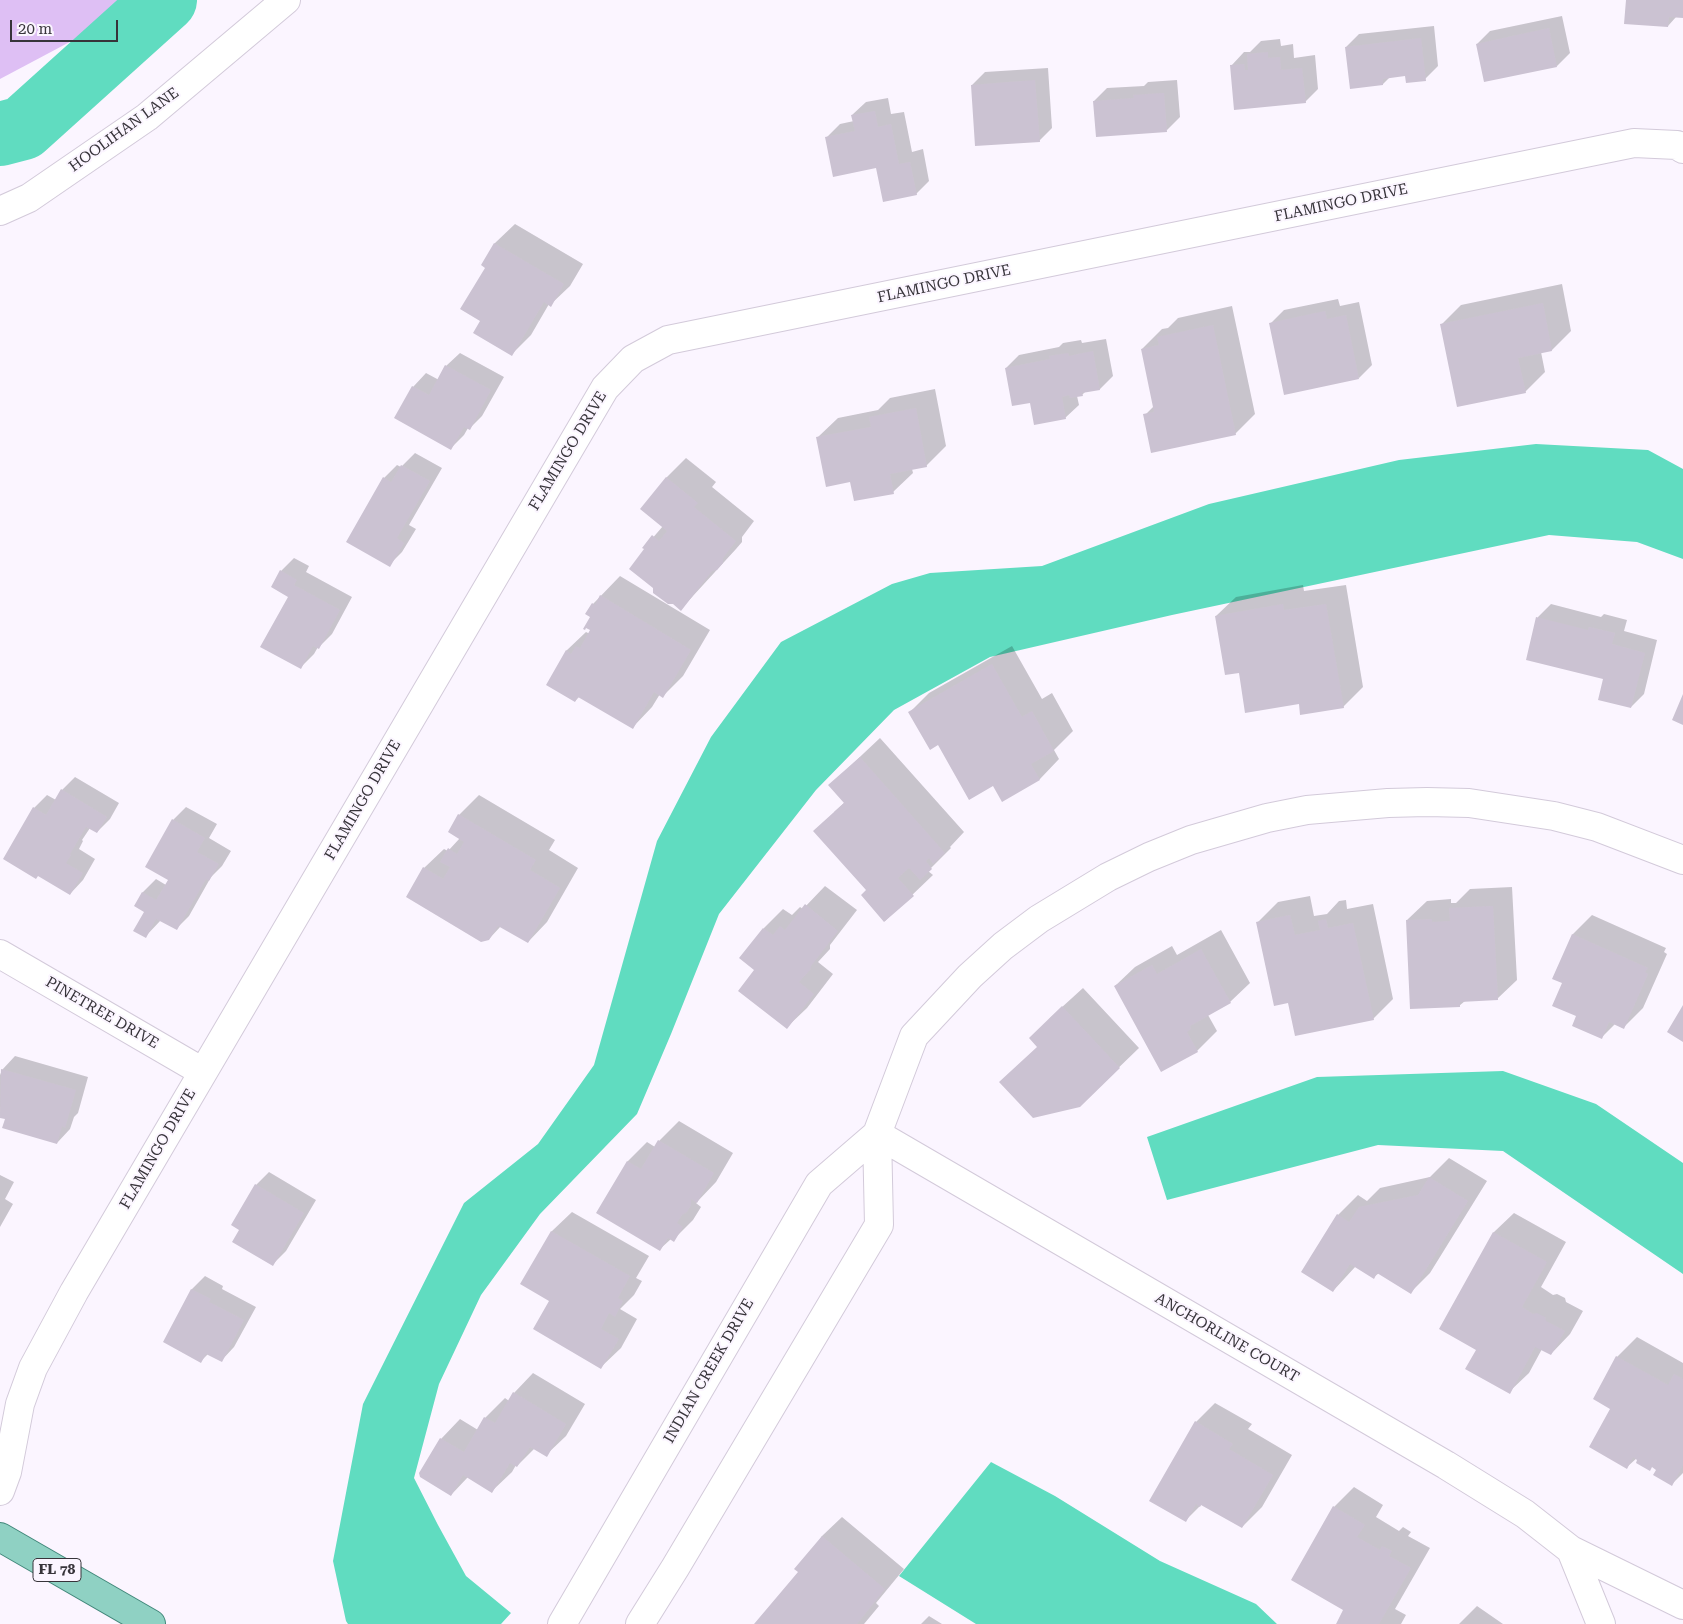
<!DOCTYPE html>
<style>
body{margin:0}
#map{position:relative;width:1683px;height:1624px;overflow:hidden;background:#fbf5ff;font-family:"Roboto Serif",serif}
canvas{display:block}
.scale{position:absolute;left:10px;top:20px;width:108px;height:22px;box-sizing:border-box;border:2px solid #37343a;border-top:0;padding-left:6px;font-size:15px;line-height:18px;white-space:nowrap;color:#37343a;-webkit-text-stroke:4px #fbf5ff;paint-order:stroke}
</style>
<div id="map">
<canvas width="1683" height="1624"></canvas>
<div class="scale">20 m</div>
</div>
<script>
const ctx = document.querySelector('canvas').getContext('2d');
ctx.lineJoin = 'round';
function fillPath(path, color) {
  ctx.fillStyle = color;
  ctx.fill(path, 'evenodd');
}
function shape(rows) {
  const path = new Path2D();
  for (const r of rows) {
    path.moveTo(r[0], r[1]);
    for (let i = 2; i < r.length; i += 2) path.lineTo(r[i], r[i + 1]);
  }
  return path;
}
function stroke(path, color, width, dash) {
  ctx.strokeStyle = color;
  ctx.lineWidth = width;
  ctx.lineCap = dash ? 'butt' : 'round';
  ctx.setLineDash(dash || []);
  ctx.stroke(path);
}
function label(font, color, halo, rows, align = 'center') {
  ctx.font = font + ' "Roboto Serif",serif';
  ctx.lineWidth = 4;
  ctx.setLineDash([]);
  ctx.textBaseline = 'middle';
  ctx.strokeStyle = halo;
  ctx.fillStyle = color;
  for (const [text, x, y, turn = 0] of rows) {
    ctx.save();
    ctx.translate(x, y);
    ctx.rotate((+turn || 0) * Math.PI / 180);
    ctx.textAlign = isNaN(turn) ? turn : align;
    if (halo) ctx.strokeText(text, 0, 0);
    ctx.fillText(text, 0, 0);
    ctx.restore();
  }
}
const green = shape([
 [0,0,127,0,113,19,0,79]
]);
const water = shape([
 [1536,444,1648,450,1683,469,1683,559,1637,542,1549,535,1172,615,990,657,894,710,816,790,719,914,671,1034,637,1114,540,1214,481,1295,439,1384,414,1478,438,1525,466,1576,511,1613,501,1624,348,1624,346,1621,333,1561,363,1404,464,1203,538,1144,594,1065,657,841,711,737,781,642,892,584,930,573,1042,566,1209,504,1399,460],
 [1503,1071,1596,1104,1683,1163,1683,1274,1503,1151,1378,1145,1167,1200,1147,1137,1317,1077],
 [991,1462,1055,1496,1160,1561,1256,1604,1277,1624,976,1624,899,1576]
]);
const shadow = shape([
 [1627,0,1683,0,1683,17,1676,17,1668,26],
 [1562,16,1570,53,1557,66,1477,44,1490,31],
 [1434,26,1438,66,1425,79,1406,75,1390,77,1383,84,1346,47,1359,34],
 [1280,39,1281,46,1293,44,1294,58,1315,55,1318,89,1305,102,1231,66,1244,52,1250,52,1261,41],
 [1048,68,1052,128,1039,141,972,85,985,72],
 [1177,80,1180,117,1167,130,1094,101,1107,88,1144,86,1148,82],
 [888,98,891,114,904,112,912,152,923,149,929,181,916,194,877,167,827,137,840,124,854,121,852,115,866,102],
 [515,224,583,264,570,286,550,305,549,304,531,335,512,354,482,321,486,267,482,265,495,243],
 [1562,284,1571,331,1552,350,1541,352,1545,372,1525,392,1441,325,1461,305],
 [1338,299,1340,306,1359,302,1372,365,1359,378,1271,323,1284,310],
 [1232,306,1255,414,1235,434,1145,415,1154,406,1142,349,1162,329,1168,328,1178,318],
 [1106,339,1113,376,1100,389,1086,391,1082,395,1077,396,1079,405,1065,418,1031,401,1006,368,1019,355,1059,347,1063,343,1081,340,1082,343],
 [460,353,504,377,482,416,469,429,468,428,464,435,451,448,396,418,413,387,426,373,439,380,446,366],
 [935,389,946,446,926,466,912,469,913,473,893,492,851,481,818,437,838,418,878,410,890,398],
 [415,453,442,468,409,525,416,529,402,552,389,565,348,541,384,478,397,465,401,467],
 [686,458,716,482,712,487,754,521,742,537,742,542,736,549,681,609,644,548,663,526,666,478],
 [294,558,309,566,306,572,352,597,332,634,319,647,318,647,314,654,301,667,290,596,281,571],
 [620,576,710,630,683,676,663,696,660,694,652,707,633,727,580,696,575,701,566,651,586,632,590,634,593,604],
 [1303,585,1304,591,1346,585,1363,687,1343,707,1300,703,1240,671,1216,616,1236,597],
 [1551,604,1601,617,1604,614,1627,620,1624,631,1657,640,1644,694,1631,707,1605,678,1527,659,1538,617],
 [1012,646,1042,699,1052,693,1073,731,1054,750,1059,759,1040,779,1002,800,994,784,939,744,910,712,929,693],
 [880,738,964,832,950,847,951,848,928,871,933,875,885,921,867,890,834,812,845,802,830,785],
 [75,777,119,803,110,819,97,832,90,828,82,840,83,841,79,849,95,859,83,880,70,894,34,808,47,795,56,800,62,790],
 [479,795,555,840,549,850,578,868,547,922,528,942,501,926,489,939,424,868,444,849,448,851,460,838,459,815],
 [186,807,217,824,209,838,231,851,222,866,211,877,189,916,176,929,161,920,145,937,146,911,136,905,143,892,156,879,166,885,169,879,147,867,173,820],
 [825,886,857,910,830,945,830,949,818,962,833,974,807,1008,787,1027,756,970,764,928,783,909,792,915,800,907,803,909],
 [1512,887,1517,980,1497,999,1465,1001,1459,1006,1407,920,1427,901,1451,899,1451,903,1456,903,1470,889],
 [1310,896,1314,916,1327,914,1339,901,1346,900,1347,909,1373,904,1393,999,1373,1019,1289,1002,1258,922,1278,902],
 [1592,915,1666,948,1664,952,1667,954,1643,1008,1623,1028,1615,1024,1602,1037,1578,1016,1564,983,1553,978,1573,934],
 [1221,930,1250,983,1230,1002,1208,1015,1217,1031,1197,1051,1161,1070,1115,986,1135,967,1172,946,1177,955],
 [1083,988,1139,1048,1079,1106,1038,1046,1050,1018],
 [15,1056,88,1077,78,1113,74,1117,70,1129,57,1143,0,1116,0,1075,2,1070],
 [679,1121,733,1153,716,1182,696,1203,701,1207,693,1220,673,1240,671,1239,660,1249,598,1212,628,1161,647,1142,655,1147,659,1141],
 [1449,1158,1487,1181,1430,1273,1411,1292,1379,1273,1374,1277,1356,1266,1333,1291,1338,1215,1358,1195,1367,1201,1380,1188,1430,1177],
 [269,1172,316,1200,286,1251,273,1264,256,1185],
 [0,1175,14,1182,5,1199,13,1204,0,1227],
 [572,1212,649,1256,636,1278,642,1281,634,1295,620,1309,637,1319,621,1348,601,1367,550,1300,522,1284,552,1231],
 [1514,1213,1566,1242,1541,1287,1553,1295,1557,1294,1565,1298,1566,1302,1583,1311,1570,1334,1551,1354,1542,1349,1529,1373,1509,1392,1478,1349,1441,1328,1494,1232],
 [205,1276,223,1286,222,1289,256,1307,234,1347,221,1361,208,1354,201,1361,165,1341,192,1289],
 [1637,1337,1683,1363,1683,1473,1671,1485,1658,1469,1637,1458,1627,1467,1611,1408,1617,1357],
 [533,1373,585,1404,566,1436,546,1455,535,1448,517,1466,516,1465,512,1472,492,1491,468,1477,451,1495,441,1439,460,1419,478,1430,485,1418,505,1398,509,1401,514,1393],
 [1215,1403,1252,1424,1248,1429,1292,1455,1262,1507,1242,1527,1202,1504,1186,1520,1196,1422],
 [1354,1487,1383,1505,1376,1517,1399,1531,1403,1527,1411,1532,1408,1536,1430,1548,1395,1609,1406,1615,1401,1624,1337,1624,1345,1610,1334,1507],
 [842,1517,904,1569,876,1603,879,1606,864,1624,756,1624,799,1572,822,1536],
 [1477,1606,1503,1624,1459,1624],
 [929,1616,942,1624,921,1624]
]);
const river = shape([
 [0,134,23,128,165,0]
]);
const building = shape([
 [1626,0,1683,0,1683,18,1669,17,1668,27,1624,24],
 [1549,28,1557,67,1484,82,1476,44],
 [1421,38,1426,81,1406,83,1405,76,1383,79,1383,85,1350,89,1345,47],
 [1268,52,1268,58,1280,57,1281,70,1302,68,1306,103,1234,110,1230,65,1244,64,1245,70,1248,70,1247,54],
 [1035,80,1040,142,975,146,971,85],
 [1164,93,1167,132,1096,137,1093,101,1134,98,1133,95],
 [875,111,878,127,891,124,899,164,910,162,917,195,883,202,876,168,833,177,825,137,855,131,851,115],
 [494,243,564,284,551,307,544,302,512,356,473,333,480,321,460,309,485,268,481,265],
 [1543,303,1552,351,1518,358,1526,393,1457,407,1440,324],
 [1325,311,1327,319,1346,315,1359,379,1284,395,1269,323],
 [1213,325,1236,435,1151,453,1143,414,1154,412,1141,349,1159,345,1157,337],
 [1093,351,1100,390,1082,393,1083,396,1070,398,1069,395,1062,397,1066,419,1034,425,1030,403,1012,406,1005,368,1050,359,1049,356,1068,353,1069,356],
 [445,365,491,390,470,430,464,427,451,450,394,418,412,386,429,395],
 [916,408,927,467,890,474,894,494,854,501,850,482,826,487,816,437,871,427,869,417],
 [401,465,430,481,397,538,404,543,390,567,346,542,383,477,391,482],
 [666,477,698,503,694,507,736,541,723,558,723,563,717,570,712,571,681,611,673,604,668,604,653,593,653,588,629,569,644,549,642,548,652,535,659,541,667,531,640,509],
 [280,570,297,580,294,585,340,610,319,649,313,646,301,669,260,647,288,597,271,587],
 [600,595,691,650,663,698,654,692,633,729,578,697,575,702,546,685,566,650,571,654,576,646,580,648,590,630,586,628,585,630,583,629,590,617,585,614,592,603,595,605],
 [1283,604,1284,610,1326,604,1344,708,1300,715,1299,704,1245,713,1239,673,1225,675,1215,616],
 [1536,617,1588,630,1589,627,1615,633,1612,644,1645,653,1631,708,1598,700,1603,679,1526,660],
 [992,664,1022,717,1032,711,1054,751,1031,764,1040,780,1002,802,993,786,969,800,938,745,930,750,908,712],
 [1683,694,1683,725,1672,720],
 [860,757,945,853,933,864,929,858,926,861,932,869,920,880,909,868,898,878,914,896,884,922,861,895,866,890,813,831,844,803,828,785],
 [61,789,107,817,97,833,86,827,70,854,71,855,66,863,83,873,70,895,38,876,36,879,3,859,33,807,46,815],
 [458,814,536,860,530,870,560,888,528,943,498,926,489,940,481,942,406,897,423,867,443,879,450,867,440,862,448,848,457,854,464,842,448,832],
 [172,819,205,838,197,852,219,864,209,881,206,879,177,930,156,919,146,938,133,931,144,912,134,906,142,892,156,900,168,880,145,867],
 [805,904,838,931,811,966,810,970,799,982,814,994,787,1029,738,991,754,970,739,958,763,928,773,935,780,926,785,930],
 [1493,906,1498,1000,1460,1002,1460,1007,1410,1009,1406,920,1432,919,1432,922,1450,921,1449,908],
 [1290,915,1295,935,1320,930,1318,921,1326,919,1328,928,1353,923,1374,1020,1295,1036,1288,1003,1274,1006,1256,922],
 [1572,934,1648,968,1645,972,1648,974,1624,1029,1609,1022,1602,1039,1572,1026,1576,1016,1552,1006,1562,983,1552,979],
 [1201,949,1231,1003,1190,1026,1191,1029,1187,1032,1198,1052,1161,1072,1114,986,1152,965,1157,974],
 [1683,1005,1683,1042,1667,1032],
 [1062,1006,1120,1068,1080,1107,1033,1118,999,1082,1037,1047,1029,1038],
 [1,1069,76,1090,65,1128,62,1126,57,1144,2,1128,5,1119,0,1118],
 [658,1140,714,1173,697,1203,691,1199,691,1205,687,1212,682,1215,677,1223,683,1227,674,1242,668,1238,660,1251,596,1213,627,1161,641,1169],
 [1429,1177,1468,1201,1411,1294,1377,1273,1374,1279,1350,1264,1333,1292,1301,1272,1337,1214,1349,1222,1359,1207,1418,1195],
 [255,1184,304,1213,273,1266,232,1242,239,1230,231,1225],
 [551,1231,630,1276,618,1298,623,1301,615,1317,609,1313,601,1329,619,1339,601,1369,533,1329,549,1301,520,1284],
 [1493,1232,1547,1262,1522,1307,1533,1314,1537,1313,1545,1317,1546,1321,1565,1331,1551,1355,1535,1347,1510,1394,1465,1369,1476,1350,1439,1329],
 [191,1289,211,1299,209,1302,244,1320,222,1362,206,1354,201,1363,163,1342],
 [1616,1356,1668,1385,1674,1374,1683,1379,1683,1465,1672,1486,1653,1475,1656,1470,1652,1467,1650,1471,1636,1463,1637,1460,1633,1457,1627,1469,1589,1447,1610,1409,1593,1399],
 [513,1392,566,1424,547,1457,530,1447,517,1467,510,1463,492,1493,463,1475,451,1496,420,1477,419,1473,440,1438,464,1452,484,1417,495,1423],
 [1195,1421,1233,1444,1229,1449,1273,1475,1242,1528,1201,1505,1200,1507,1196,1504,1186,1522,1149,1501],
 [1333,1506,1365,1525,1357,1537,1380,1550,1382,1546,1392,1551,1389,1556,1411,1568,1379,1624,1336,1624,1343,1610,1291,1580],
 [822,1536,885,1589,857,1624,754,1624,798,1572,794,1569]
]);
const minor = shape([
 [0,211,29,198,147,117,286,0],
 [0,954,203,1072],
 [877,1134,1446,1465,1525,1514,1571,1550],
 [0,1491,7,1472,20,1404,33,1368,74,1292,605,388,633,359,668,340,1634,143,1677,145,1683,149],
 [562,1624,819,1184,877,1134],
 [640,1624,675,1568,879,1225,877,1134,914,1036,970,976,1003,946,1039,919,1108,877,1149,857,1191,840,1267,818,1307,810,1388,803,1427,802,1469,803,1554,816,1597,827,1683,860],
 [1601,1624,1571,1550,1683,1605]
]);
const major = shape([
 [0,1537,151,1624]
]);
const shields = [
 [57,1570,48]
];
const shieldNames = [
 ["FL 78",57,1570]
];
const streetNames = [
 ["HOOLIHAN LANE",124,130,-36],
 ["FLAMINGO DRIVE",1341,203,-12],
 ["FLAMINGO DRIVE",944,284,-12],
 ["FLAMINGO DRIVE",568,451,-59],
 ["FLAMINGO DRIVE",363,800,-60],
 ["PINETREE DRIVE",102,1013,30],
 ["FLAMINGO DRIVE",158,1149,-60],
 ["ANCHORLINE COURT",1227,1338,30],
 ["INDIAN CREEK DRIVE",709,1371,-60]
];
fillPath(green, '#debff4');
fillPath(water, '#60dcc0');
fillPath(shadow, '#0003');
stroke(river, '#60dcc0', 64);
fillPath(building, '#cbc2d2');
stroke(minor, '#d3cada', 30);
stroke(major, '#408679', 30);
stroke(minor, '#fff', 28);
stroke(major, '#8fd1c3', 28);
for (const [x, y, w] of shields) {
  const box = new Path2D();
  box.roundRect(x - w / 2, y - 11.5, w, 23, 4);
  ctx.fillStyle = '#fbf5ff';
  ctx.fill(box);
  stroke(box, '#37343a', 1);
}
label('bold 14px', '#37343a', null, shieldNames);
label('15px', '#37343a', '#fbf5ff', streetNames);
</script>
